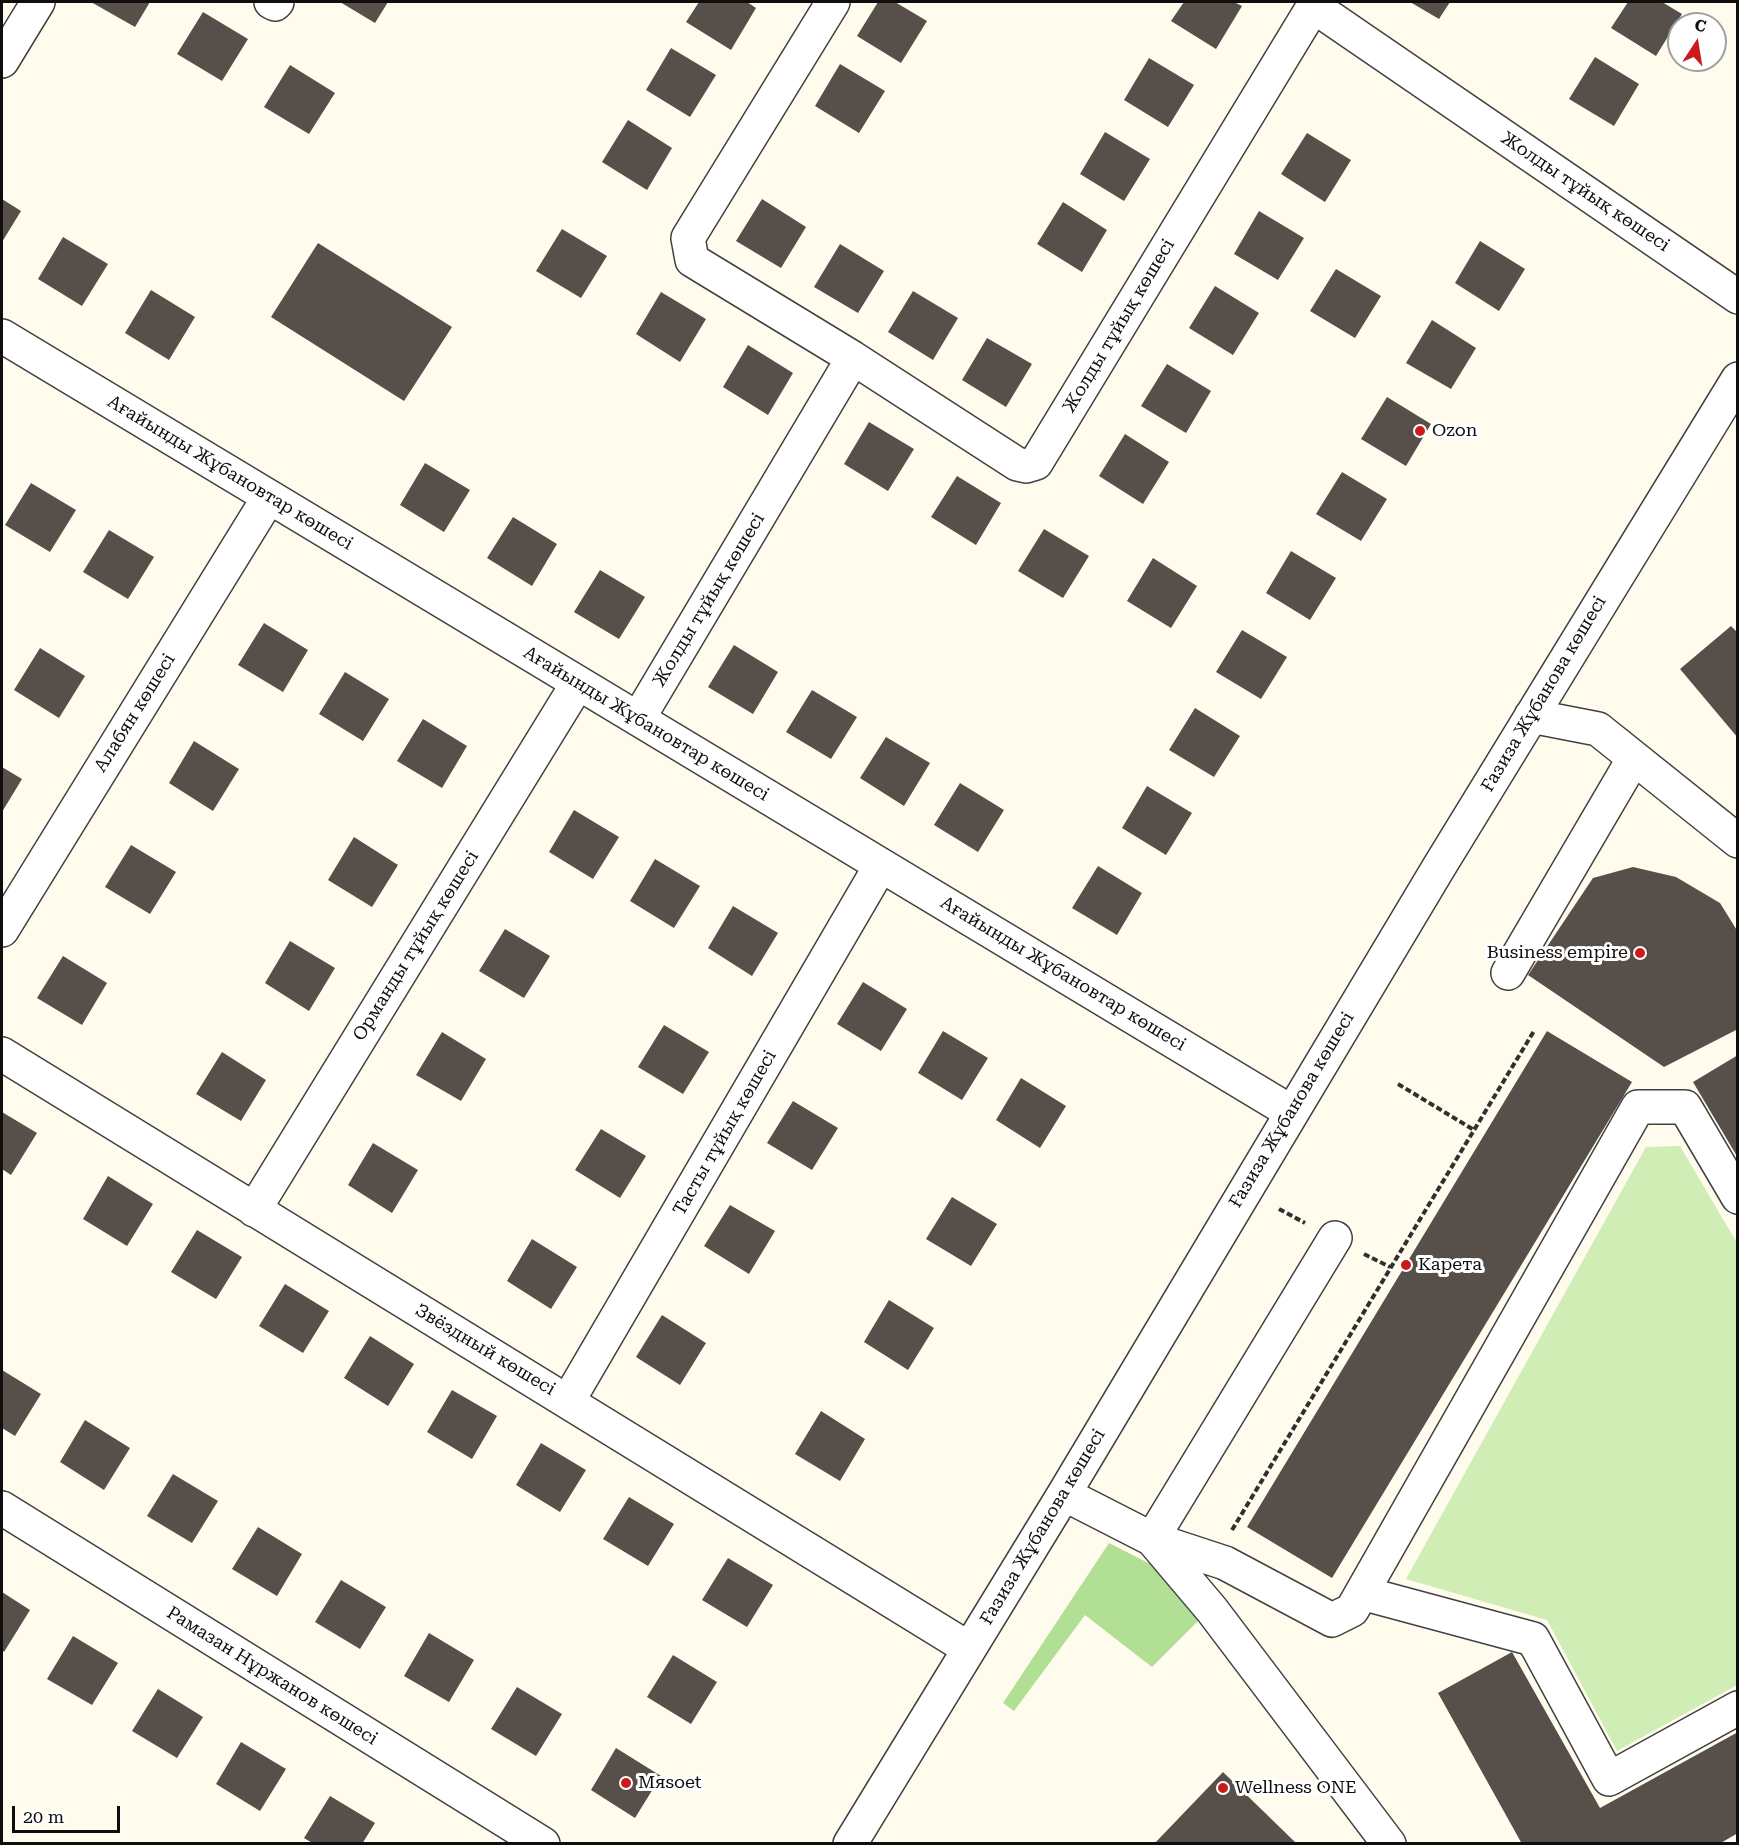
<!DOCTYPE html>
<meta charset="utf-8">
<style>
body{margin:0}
#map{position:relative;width:1739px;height:1845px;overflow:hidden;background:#fffcee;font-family:"Roboto Serif",serif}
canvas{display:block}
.frame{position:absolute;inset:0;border:3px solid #0e0e0e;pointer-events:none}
.north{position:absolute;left:1667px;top:12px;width:60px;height:60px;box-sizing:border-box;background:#fff;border:2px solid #9f9f9f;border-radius:50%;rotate:12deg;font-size:16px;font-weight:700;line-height:24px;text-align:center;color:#0e0e0e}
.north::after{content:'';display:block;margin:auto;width:21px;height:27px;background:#c91b1b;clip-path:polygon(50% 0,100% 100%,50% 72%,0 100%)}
.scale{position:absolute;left:12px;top:1806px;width:108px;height:27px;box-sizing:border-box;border:3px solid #0e0e0e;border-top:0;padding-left:8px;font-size:18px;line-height:21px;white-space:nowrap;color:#0e0e0e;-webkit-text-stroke:4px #fff;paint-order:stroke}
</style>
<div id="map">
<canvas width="1739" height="1845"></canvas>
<div class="frame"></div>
<div class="north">С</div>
<div class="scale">20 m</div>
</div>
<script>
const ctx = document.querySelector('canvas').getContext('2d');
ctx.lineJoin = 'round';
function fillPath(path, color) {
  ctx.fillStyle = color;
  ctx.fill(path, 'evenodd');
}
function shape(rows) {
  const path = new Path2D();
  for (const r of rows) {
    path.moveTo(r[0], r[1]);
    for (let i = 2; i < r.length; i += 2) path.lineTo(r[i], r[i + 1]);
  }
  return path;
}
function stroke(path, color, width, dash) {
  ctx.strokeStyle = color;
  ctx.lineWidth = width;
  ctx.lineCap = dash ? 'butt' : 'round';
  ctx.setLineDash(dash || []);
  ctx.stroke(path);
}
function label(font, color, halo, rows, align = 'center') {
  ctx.font = font + ' "Roboto Serif",serif';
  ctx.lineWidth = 6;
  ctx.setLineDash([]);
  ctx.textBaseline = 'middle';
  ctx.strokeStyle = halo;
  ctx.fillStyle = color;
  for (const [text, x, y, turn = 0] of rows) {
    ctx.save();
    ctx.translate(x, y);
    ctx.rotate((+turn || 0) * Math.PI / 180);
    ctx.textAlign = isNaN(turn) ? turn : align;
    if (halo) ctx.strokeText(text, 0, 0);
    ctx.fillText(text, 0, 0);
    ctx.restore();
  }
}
const green = shape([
 [1680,1146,1737,1243,1737,1685,1617,1751,1547,1620,1406,1579,1646,1147]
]);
const forest = shape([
 [1109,1543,1164,1571,1200,1619,1152,1667,1085,1615,1014,1711,1003,1703]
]);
const building = shape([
 [91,2,150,2,135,27],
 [340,2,388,2,375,23],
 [699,2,747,2,756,8,731,50,686,22],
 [878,2,895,2,927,21,901,63,857,36],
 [1184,2,1234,2,1242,6,1216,49,1171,21],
 [1410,2,1450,2,1439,19],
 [1628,2,1662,2,1682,14,1656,56,1611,28],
 [203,12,248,39,222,81,177,54],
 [671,48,716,75,690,117,646,90],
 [1595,57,1639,84,1614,126,1569,99],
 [1149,58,1194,85,1168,127,1124,100],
 [840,64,885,91,859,133,815,106],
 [290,65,335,93,309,134,264,107],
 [628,120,672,148,647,190,602,162],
 [1105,132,1150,159,1124,201,1080,174],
 [1307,133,1351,160,1325,202,1281,174],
 [2,199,21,211,2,242],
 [762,199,806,227,781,268,736,241],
 [1063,202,1107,230,1082,272,1037,244],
 [1259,211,1304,238,1278,280,1234,254],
 [562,229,607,256,581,298,536,271],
 [63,237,108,264,82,306,38,279],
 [1480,241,1525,269,1499,311,1455,283],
 [318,243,452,327,404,401,271,317],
 [840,244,884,271,858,313,814,287],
 [1336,269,1381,296,1355,338,1310,311],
 [1215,286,1259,313,1233,355,1189,328],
 [151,290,195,317,169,360,125,333],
 [913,291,958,318,933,360,888,332],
 [661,292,706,319,680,362,636,334],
 [1432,320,1476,348,1451,389,1406,363],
 [987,338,1032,364,1006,407,962,380],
 [748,345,793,373,768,415,723,387],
 [1167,364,1211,391,1186,433,1141,406],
 [1387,397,1431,424,1406,466,1361,439],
 [869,422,914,449,888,491,844,464],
 [1125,434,1169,462,1143,504,1099,476],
 [425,463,470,490,444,532,400,505],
 [1342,472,1387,499,1361,541,1316,514],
 [957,476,1001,503,976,545,931,517],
 [31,483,76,510,50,552,5,525],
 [513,517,557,544,532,586,487,558],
 [1044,529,1089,556,1063,598,1018,571],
 [109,530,154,557,128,599,83,572],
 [1291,551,1336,578,1310,620,1266,593],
 [1153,558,1197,586,1171,628,1127,601],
 [600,570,645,597,619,639,574,612],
 [264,623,308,650,283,692,238,665],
 [1731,626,1738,633,1738,738,1680,669],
 [1242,630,1287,657,1261,699,1216,672],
 [734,645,778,672,753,714,708,687],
 [40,648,85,676,59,718,14,690],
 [345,672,389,699,363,741,319,714],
 [812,690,857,717,831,759,786,732],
 [1195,708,1240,736,1214,777,1169,750],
 [423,719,467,746,442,788,397,761],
 [886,737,930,763,904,806,860,778],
 [194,741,239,769,213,811,169,783],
 [2,767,22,779,2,812],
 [960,783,1004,810,978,852,934,825],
 [1147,786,1192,813,1166,855,1122,828],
 [574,810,619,837,593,879,549,852],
 [354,837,398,865,372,907,328,880],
 [131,845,176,872,150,914,105,887],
 [655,859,700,886,674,928,630,901],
 [1098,866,1142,893,1117,935,1072,908],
 [1633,867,1676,877,1720,903,1738,932,1738,1029,1664,1067,1528,975,1593,878],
 [733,906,778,933,752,976,708,948],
 [505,929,550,956,524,998,479,971],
 [290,941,335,968,309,1011,265,983],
 [63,956,107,983,82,1025,37,998],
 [863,982,907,1009,881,1051,837,1024],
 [664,1025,709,1052,683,1094,638,1067],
 [943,1031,988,1058,962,1100,918,1073],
 [1547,1031,1632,1082,1332,1578,1247,1527],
 [442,1032,486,1059,461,1101,416,1075],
 [222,1052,266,1080,241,1121,196,1094],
 [1738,1055,1738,1158,1693,1082],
 [1021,1078,1066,1106,1040,1148,996,1120],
 [793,1101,838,1128,812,1170,767,1143],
 [2,1112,37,1133,11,1175,2,1169],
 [601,1129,646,1156,620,1198,575,1170],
 [373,1143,418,1170,392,1213,348,1185],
 [108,1176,153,1204,127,1246,83,1219],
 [952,1197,997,1224,971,1266,926,1239],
 [730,1205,775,1231,749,1274,704,1246],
 [197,1230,242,1257,216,1299,171,1272],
 [532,1239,577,1267,551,1309,507,1281],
 [285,1284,329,1311,303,1353,259,1326],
 [889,1300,934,1328,908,1370,864,1342],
 [662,1315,706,1343,680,1385,636,1357],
 [370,1336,414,1364,388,1406,344,1378],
 [2,1370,41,1394,15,1436,2,1428],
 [452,1390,497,1416,472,1459,427,1432],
 [821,1411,865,1439,840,1481,795,1454],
 [85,1420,130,1448,104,1490,60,1462],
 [541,1443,586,1470,560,1512,516,1485],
 [173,1474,218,1501,192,1543,147,1516],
 [629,1497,674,1524,648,1566,603,1539],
 [258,1527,302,1554,277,1596,232,1569],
 [728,1558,773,1585,747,1627,702,1600],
 [341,1580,386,1607,360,1649,315,1622],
 [2,1592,30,1610,4,1652,2,1650],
 [429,1633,474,1660,449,1702,404,1676],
 [73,1636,118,1663,92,1705,47,1679],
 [1512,1652,1600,1808,1738,1732,1738,1833,1719,1844,1522,1844,1438,1693],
 [673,1655,717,1682,691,1724,647,1697],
 [517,1687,562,1714,536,1756,491,1729],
 [158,1689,203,1717,177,1758,132,1731],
 [241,1742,286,1769,260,1811,216,1784],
 [616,1748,661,1776,635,1818,591,1790],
 [1223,1772,1297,1844,1154,1844],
 [330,1796,375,1823,362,1844,314,1844,304,1838]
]);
const path = shape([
 [1398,1084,1474,1130],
 [1279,1209,1305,1223],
 [1364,1254,1390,1267],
 [1232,1530,1534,1031]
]);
const minor = shape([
 [271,2,275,4,277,2],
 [833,2,688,238,692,260,853,358,1017,464,1026,466,1036,463,1316,2],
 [1313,6,1738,297],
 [2,61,38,2],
 [2,336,1291,1112],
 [1531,716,1598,729,1738,841],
 [638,719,853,358],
 [2,930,269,497],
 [1508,973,1634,758],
 [2,1054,968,1648],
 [254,1210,578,683],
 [1335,1238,1152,1539,1225,1563,1332,1620,1352,1610,1638,1107,1685,1107,1738,1197],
 [568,1401,881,865],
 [1064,1494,1152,1539,1212,1610,1389,1844],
 [2,1508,543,1844],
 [1362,1593,1533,1639,1609,1779,1738,1708],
 [850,1844,1064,1494,1439,867,1738,379]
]);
const markers = [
 [1420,431,6,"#c91b1b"],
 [1640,953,6,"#c91b1b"],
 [1406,1265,6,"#c91b1b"],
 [626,1783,6,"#c91b1b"],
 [1223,1788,6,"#c91b1b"]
];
const streetNames = [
 ["Жолды тұйық көшесі",1585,192,34],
 ["Жолды тұйық көшесі",1119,326,-59],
 ["Ағайынды Жұбановтар көшесі",230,473,31],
 ["Жолды тұйық көшесі",709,600,-59],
 ["Ғазиза Жұбанова көшесі",1544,694,-59],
 ["Алабян көшесі",135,713,-58],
 ["Ағайынды Жұбановтар көшесі",646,724,31],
 ["Орманды тұйық көшесі",416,946,-58],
 ["Ағайынды Жұбановтар көшесі",1063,974,31],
 ["Ғазиза Жұбанова көшесі",1292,1110,-59],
 ["Тасты тұйық көшесі",725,1133,-60],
 ["Звёздный көшесі",485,1350,31],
 ["Ғазиза Жұбанова көшесі",1043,1527,-59],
 ["Рамазан Нұржанов көшесі",272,1676,32]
];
const poiNames = [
 ["Ozon",1432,431],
 ["Business empire",1628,953,"right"],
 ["Карета",1418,1265],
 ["Мяsoet",638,1783],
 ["Wellness ONE",1235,1788]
];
fillPath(green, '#cfedb5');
fillPath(forest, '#b1df93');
fillPath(building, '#574f49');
stroke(minor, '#414141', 36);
stroke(path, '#303030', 4, [6, 3]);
stroke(minor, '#fff', 33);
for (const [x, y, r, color] of markers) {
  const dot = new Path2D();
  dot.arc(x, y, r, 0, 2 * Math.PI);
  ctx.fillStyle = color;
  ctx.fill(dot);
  stroke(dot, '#fff', 2);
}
label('18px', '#0e0e0e', '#fff', streetNames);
label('18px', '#0e0e0e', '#fff', poiNames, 'left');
</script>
